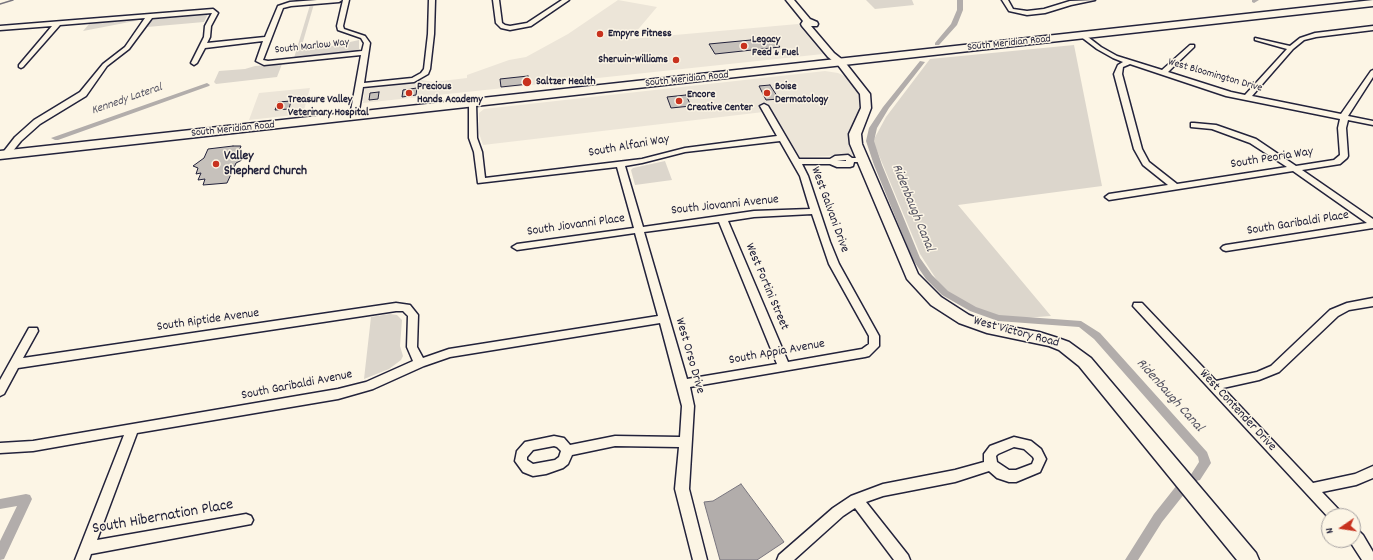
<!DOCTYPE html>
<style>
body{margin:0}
#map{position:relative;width:1373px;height:560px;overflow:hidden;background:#fcf5e5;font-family:Dekko,sans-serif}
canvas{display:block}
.north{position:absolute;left:1321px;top:508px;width:40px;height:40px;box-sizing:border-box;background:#fcf5e5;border:1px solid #a5a1a1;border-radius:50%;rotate:257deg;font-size:11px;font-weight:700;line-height:16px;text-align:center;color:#22223b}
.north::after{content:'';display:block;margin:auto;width:14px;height:18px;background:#c8321e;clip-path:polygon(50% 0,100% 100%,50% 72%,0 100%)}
</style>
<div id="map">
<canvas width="1373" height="560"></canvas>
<div class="north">N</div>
</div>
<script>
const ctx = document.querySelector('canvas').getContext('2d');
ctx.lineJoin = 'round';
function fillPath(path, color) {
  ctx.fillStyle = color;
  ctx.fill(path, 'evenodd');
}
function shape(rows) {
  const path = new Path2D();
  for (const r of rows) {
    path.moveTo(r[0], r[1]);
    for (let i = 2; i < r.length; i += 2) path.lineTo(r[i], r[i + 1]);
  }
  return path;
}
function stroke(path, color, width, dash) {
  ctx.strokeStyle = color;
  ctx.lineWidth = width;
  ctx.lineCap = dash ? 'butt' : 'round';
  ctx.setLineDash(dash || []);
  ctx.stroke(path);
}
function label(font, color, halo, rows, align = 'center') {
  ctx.font = font + ' Dekko,sans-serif';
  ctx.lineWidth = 3;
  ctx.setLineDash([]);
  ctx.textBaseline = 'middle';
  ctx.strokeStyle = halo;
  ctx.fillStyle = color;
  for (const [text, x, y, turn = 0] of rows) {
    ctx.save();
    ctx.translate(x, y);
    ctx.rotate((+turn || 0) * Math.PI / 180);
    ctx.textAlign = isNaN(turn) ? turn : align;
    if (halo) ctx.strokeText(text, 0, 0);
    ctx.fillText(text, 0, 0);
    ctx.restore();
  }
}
const built = shape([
 [618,0,657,7,630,39,798,24,823,54,363,103,365,88,411,83,422,80,433,82,467,78,467,75,509,60,526,57,568,34],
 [825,71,838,73,849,78,859,93,861,105,859,114,851,126,849,140,853,155,800,157,772,111,483,145,479,133,479,113,484,109],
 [310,88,303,114,249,120,259,93]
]);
const green = shape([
 [866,0,912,0,914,5,875,9],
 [314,4,302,45,325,43,332,46,359,40,359,49,354,52,294,58,310,5],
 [206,13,208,14,204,22,147,27,152,19,157,17],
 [138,19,140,20,83,31,90,23],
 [1074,45,1102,186,958,205,1051,316,1010,319,979,311,942,288,920,254,873,141,886,117,930,59],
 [282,64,277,77,216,84,214,82,219,71,245,69,255,66],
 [665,161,672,180,635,185,631,170,633,168],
 [390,314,397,315,402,320,400,346,403,356,401,360,389,369,364,379,371,317]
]);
const water = shape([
 [741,484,784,542,757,560,720,560,704,502,713,501,741,484]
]);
const stream = shape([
 [0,4,13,0]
]);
const canal = shape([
 [957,0,963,0,963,10,957,25,939,45,935,45,935,43,951,24,957,10,957,0],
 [1252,0,1259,0,1254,3,1252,2,1252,0],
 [920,61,925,62,889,108,877,128,874,141,882,165,920,258,932,275,948,291,976,307,999,315,1081,321,1100,333,1207,452,1211,463,1200,480,1196,481,1192,480,1190,476,1199,462,1198,457,1094,339,1079,327,998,321,970,311,942,295,926,279,913,260,874,165,866,141,869,128,883,107,920,61],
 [207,83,210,85,209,86,58,140,55,140,51,138,207,83],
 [1181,484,1185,485,1187,489,1185,493,1162,522,1138,560,1125,560,1154,514,1177,485,1181,484],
 [26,494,30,495,32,499,4,559,0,560,0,541,17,506,0,509,0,499,26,494]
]);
const building = shape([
 [751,40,753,43,775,41,780,47,715,54,709,44,751,40],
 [528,76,529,84,501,87,500,79,528,76],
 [770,85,779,99,766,100,759,86,770,85],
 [417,88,416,95,402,97,403,90,417,88],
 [379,92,378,99,369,100,370,93,379,92],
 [686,95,691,106,671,108,667,97,686,95],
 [291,101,289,109,275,110,278,102,291,101],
 [233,146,241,146,238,154,239,154,238,158,242,160,236,163,227,183,203,185,205,179,198,180,201,173,196,174,198,168,193,166,204,158,208,149,233,146]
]);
const minor = shape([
 [317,0,342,0,339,2,291,6,283,8,263,60,268,61,362,51,364,43,361,38,338,30,337,26,343,0,349,0,343,26,344,29,365,36,370,43,364,83,412,78,421,73,424,69,428,34,429,0,435,0,434,34,430,69,428,74,414,82,363,87,358,116,354,118,350,116,361,55,264,65,256,61,263,41,205,48,197,63,194,65,191,63,204,37,205,26,212,13,152,18,129,49,107,66,86,96,40,124,21,141,8,157,2,157,1,155,15,137,34,120,80,92,103,64,125,47,145,18,60,25,23,67,21,68,19,67,19,65,52,26,0,30,0,26,213,9,218,13,211,26,210,37,207,43,265,37,278,6,290,2,317,0],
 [493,0,499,0,502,23,505,25,510,26,527,23,562,0,569,0,531,26,510,30,501,28,496,23,493,0],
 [1002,0,1008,0,1013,9,1027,11,1044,9,1070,1,1095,0,1071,5,1045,13,1027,15,1009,11,1002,0],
 [1373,26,1373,30,1316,37,1304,40,1293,49,1252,96,1341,114,1371,71,1373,70,1373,77,1348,116,1373,121,1373,125,1348,120,1346,128,1348,156,1347,158,1340,164,1302,170,1373,219,1373,228,1226,251,1223,250,1221,248,1223,246,1226,245,1367,223,1293,171,1109,200,1105,197,1109,194,1168,185,1143,165,1134,149,1114,74,1118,65,1123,62,1113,58,1097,49,1080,36,1080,34,1084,34,1101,47,1117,56,1162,70,1190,45,1194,45,1194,47,1168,72,1231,92,1245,95,1287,49,1255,40,1255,38,1290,46,1300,38,1315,33,1373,26],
 [1130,64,1226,96,1340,119,1338,128,1340,155,1334,160,1296,166,1256,139,1216,125,1194,123,1191,123,1191,127,1212,129,1250,143,1287,167,1177,184,1149,162,1142,149,1122,74,1123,67,1130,64],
 [469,101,475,101,476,103,477,138,482,152,485,178,642,159,685,148,777,136,760,106,764,104,768,106,799,159,830,159,835,156,848,155,852,158,861,158,865,160,861,162,854,162,853,166,850,167,837,167,830,164,802,164,808,176,830,242,839,264,879,336,879,346,869,356,865,357,690,387,694,406,689,489,707,560,693,560,675,489,679,447,615,446,572,455,568,464,563,468,546,474,533,476,523,472,515,461,517,451,525,442,554,436,564,438,570,445,615,436,680,437,682,406,660,323,450,357,424,366,373,389,338,399,137,433,97,540,246,514,251,516,253,520,251,524,91,554,89,560,75,560,124,435,33,451,0,453,0,443,33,441,338,389,366,382,413,361,407,347,408,316,403,311,396,311,18,368,4,394,0,396,0,380,29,328,37,328,38,331,23,358,396,303,410,305,418,315,417,347,423,358,449,349,658,316,635,233,517,250,512,247,517,244,634,228,617,167,478,183,474,152,469,138,469,101],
 [780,141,800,176,810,209,754,211,643,227,625,166,642,163,685,152,780,141],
 [846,160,846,161,837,161,846,160],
 [812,214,829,264,869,336,869,344,862,349,788,362,728,221,754,217,812,214],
 [719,222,777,364,687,379,644,232,719,222],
 [554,446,557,447,561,451,559,457,555,460,533,464,527,460,527,457,533,450,554,446],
 [1373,298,1373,306,1349,310,1338,316,1279,372,1259,380,1223,388,1313,483,1355,474,1373,466,1373,478,1356,485,1322,492,1341,512,1343,516,1329,516,1329,518,1133,306,1134,303,1142,303,1216,381,1257,372,1271,366,1330,310,1347,303,1373,298],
 [1014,437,1031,441,1041,449,1046,459,1040,472,1016,482,1009,482,997,478,989,471,955,482,883,496,866,502,908,555,910,560,894,560,855,508,843,516,794,560,777,560,779,555,833,508,851,496,883,484,955,470,984,462,984,454,990,446,1014,437],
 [1014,447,1024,449,1033,457,1034,459,1032,464,1016,470,1009,470,997,462,996,456,998,454,1014,447],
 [1353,528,1358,530,1363,535,1373,552,1373,560,1362,560,1349,540,1353,540,1353,528]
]);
const secondary = shape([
 [786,0,794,0,810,19,817,22,818,24,817,26,811,26,834,53,844,61,870,94,871,108,861,134,862,144,918,274,941,297,969,315,989,323,1039,332,1058,338,1069,342,1091,358,1256,553,1259,560,1237,560,1079,366,1059,350,1049,346,987,333,959,323,931,305,907,279,850,144,849,134,861,108,860,94,838,65,828,57,802,26,801,24,803,21,786,0]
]);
const primary = shape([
 [1373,0,1373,6,0,159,0,151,1373,0]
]);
const markers = [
 [600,34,4,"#c8321e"],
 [744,46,4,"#c8321e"],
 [676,60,4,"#c8321e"],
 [527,82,5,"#c8321e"],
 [409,93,4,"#c8321e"],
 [767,93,4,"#c8321e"],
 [679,101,4,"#c8321e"],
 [280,106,4,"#c8321e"],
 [216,164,4,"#c8321e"]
];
const farPoinames = [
 ["Empyre Fitness",608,34],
 ["Legacy",752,40],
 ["Feed & Fuel",752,53],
 ["Sherwin-Williams",668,60,"right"],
 ["Saltzer Health",536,82],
 ["Precious",417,87],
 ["Hands Academy",417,100],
 ["Boise",775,87],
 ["Dermatology",775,100],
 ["Encore",687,95],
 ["Creative Center",687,108],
 ["Treasure Valley",288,100],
 ["Veterinary Hospital",288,113]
];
const farStreetnames = [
 ["South Meridian Road",1009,44,-6],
 ["South Marlow Way",312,47,-6],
 ["West Bloomington Drive",1215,76,16],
 ["South Meridian Road",687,80,-6],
 ["South Meridian Road",233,130,-6]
];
const farWaternames = [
 ["Kennedy Lateral",127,100,-19]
];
const streetNames = [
 ["South Alfani Way",629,147,-10],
 ["South Peoria Way",1272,159,-9],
 ["South Jiovanni Avenue",725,206,-6],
 ["West Galvani Drive",829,210,70],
 ["South Garibaldi Place",1298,224,-9],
 ["South Jiovanni Place",576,226,-8],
 ["West Fortini Street",766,287,67],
 ["South Riptide Avenue",208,321,-8],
 ["West Victory Road",1016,333,15],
 ["South Appia Avenue",777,353,-10],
 ["West Orso Drive",689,356,74],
 ["South Garibaldi Avenue",297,386,-11],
 ["West Contender Drive",1237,411,47]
];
const poiNames = [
 ["Valley",224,157],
 ["Shepherd Church",224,172]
];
const waterNames = [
 ["Ridenbaugh Canal",912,208,68],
 ["Ridenbaugh Canal",1169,396,48]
];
const nearStreetnames = [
 ["South Hibernation Place",163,518,-10]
];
fillPath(built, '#ece5d8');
fillPath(green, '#dcd6cc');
fillPath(water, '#b2adab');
stroke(water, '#78757e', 1);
stroke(stream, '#78757e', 1.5);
fillPath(canal, '#b2adab');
fillPath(building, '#c6c1bb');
stroke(building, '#22223b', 1);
stroke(minor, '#22223b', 3);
stroke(secondary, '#22223b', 3);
stroke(primary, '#22223b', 3);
fillPath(minor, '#fcf5e5');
fillPath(secondary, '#fcf5e5');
fillPath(primary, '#fcf5e5');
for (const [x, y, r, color] of markers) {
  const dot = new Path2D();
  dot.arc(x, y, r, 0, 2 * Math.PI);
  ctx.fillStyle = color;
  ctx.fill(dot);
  stroke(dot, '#fcf5e5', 1.5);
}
label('bold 11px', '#22223b', '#fcf5e5', farPoinames, 'left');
label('11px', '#22223b', '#fcf5e5', farStreetnames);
label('italic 12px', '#545362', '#fcf5e5', farWaternames);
label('13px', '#22223b', '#fcf5e5', streetNames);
label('bold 13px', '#22223b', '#fcf5e5', poiNames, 'left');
label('italic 14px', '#545362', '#fcf5e5', waterNames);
label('16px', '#22223b', '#fcf5e5', nearStreetnames);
</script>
